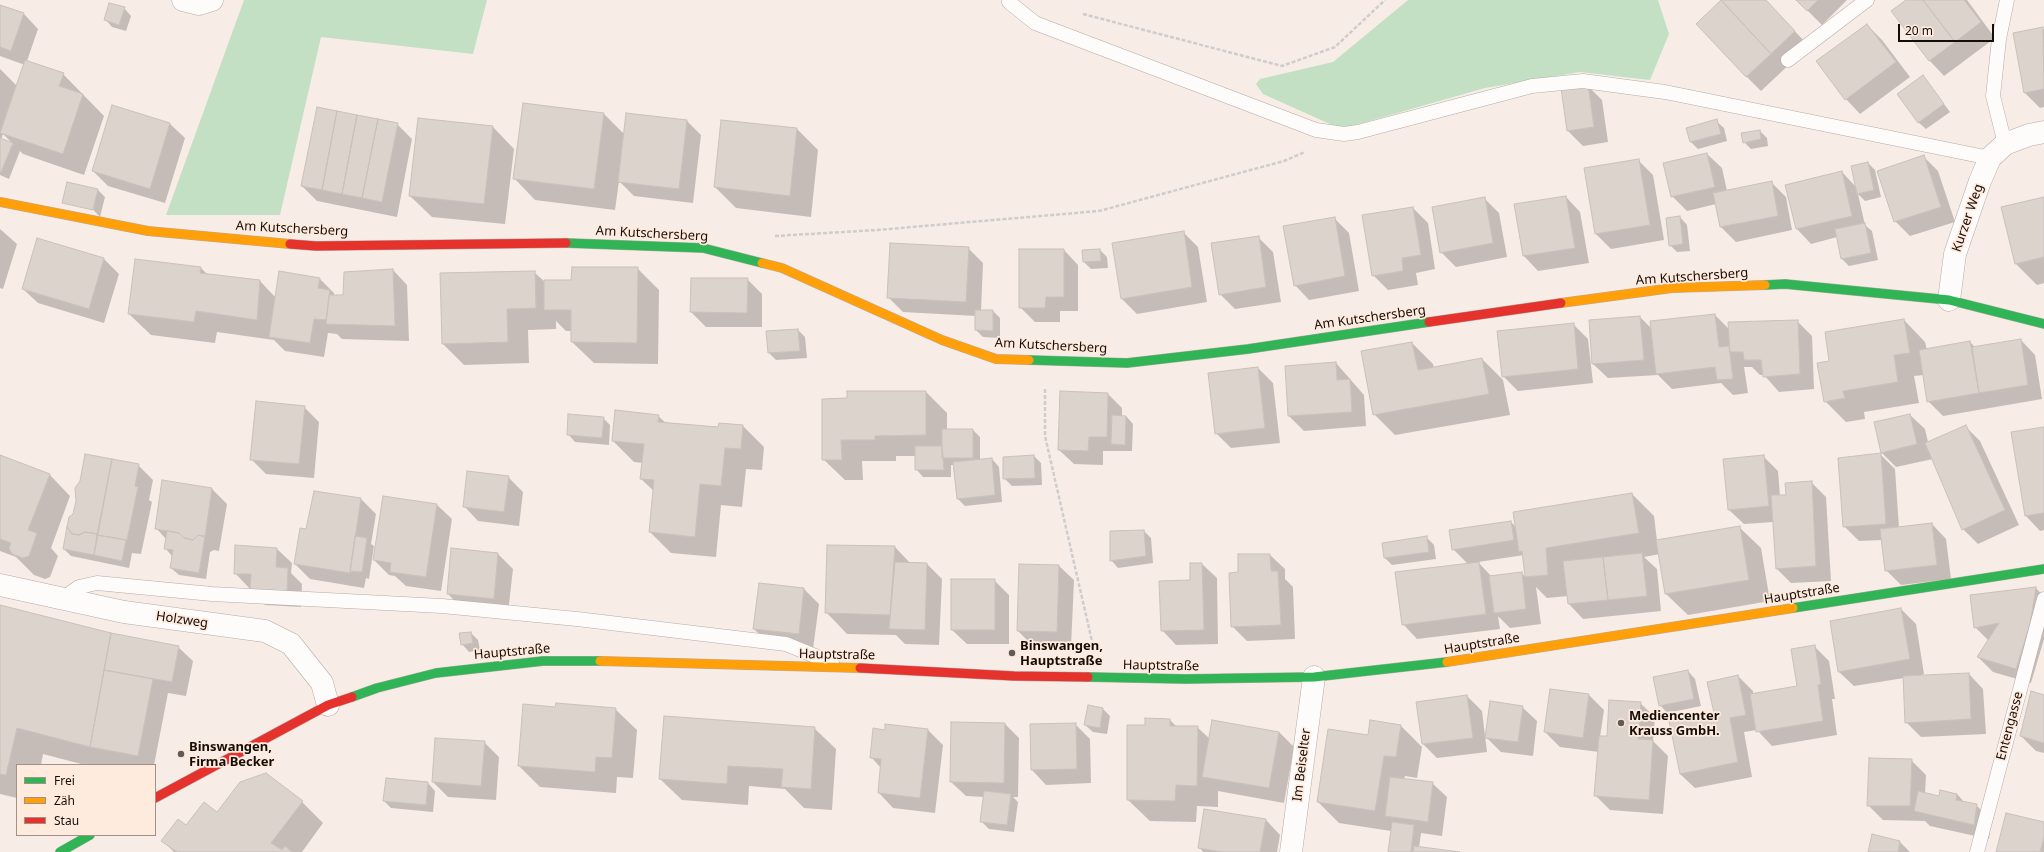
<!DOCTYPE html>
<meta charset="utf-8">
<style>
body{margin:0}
#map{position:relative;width:2044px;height:852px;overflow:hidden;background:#f7ece6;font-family:"Noto Sans",sans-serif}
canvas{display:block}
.legend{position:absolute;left:16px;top:764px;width:140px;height:72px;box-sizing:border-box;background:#ffebde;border:1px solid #a19288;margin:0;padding:5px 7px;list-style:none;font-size:12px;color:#150d08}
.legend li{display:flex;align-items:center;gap:8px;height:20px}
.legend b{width:20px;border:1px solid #a19288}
.scale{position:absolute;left:1898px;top:24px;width:96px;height:18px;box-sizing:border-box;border:2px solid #150d08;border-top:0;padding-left:5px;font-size:12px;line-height:14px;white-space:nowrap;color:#150d08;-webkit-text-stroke:3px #ffebde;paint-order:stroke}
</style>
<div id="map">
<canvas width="2044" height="852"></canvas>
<ul class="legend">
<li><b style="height:5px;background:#30b455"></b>Frei</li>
<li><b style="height:5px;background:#ff9f0a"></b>Zäh</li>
<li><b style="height:5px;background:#e5322d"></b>Stau</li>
</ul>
<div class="scale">20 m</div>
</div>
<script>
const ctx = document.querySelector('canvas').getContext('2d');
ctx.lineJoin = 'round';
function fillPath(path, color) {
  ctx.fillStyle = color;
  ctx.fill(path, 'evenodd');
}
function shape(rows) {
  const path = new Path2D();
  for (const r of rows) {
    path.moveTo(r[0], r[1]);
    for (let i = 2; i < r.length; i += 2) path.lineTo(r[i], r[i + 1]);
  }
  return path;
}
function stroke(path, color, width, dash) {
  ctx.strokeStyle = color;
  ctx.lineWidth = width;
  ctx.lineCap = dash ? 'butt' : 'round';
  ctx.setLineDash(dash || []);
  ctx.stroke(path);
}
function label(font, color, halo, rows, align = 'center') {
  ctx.font = font + ' "Noto Sans",sans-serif';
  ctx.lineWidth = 3.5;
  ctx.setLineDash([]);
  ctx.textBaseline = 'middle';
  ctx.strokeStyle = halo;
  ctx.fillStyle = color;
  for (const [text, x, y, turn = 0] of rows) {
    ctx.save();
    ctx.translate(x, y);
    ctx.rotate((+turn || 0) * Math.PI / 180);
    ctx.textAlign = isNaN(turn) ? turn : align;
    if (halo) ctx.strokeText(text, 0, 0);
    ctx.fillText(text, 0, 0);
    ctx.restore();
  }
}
const green = shape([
 [244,0,487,0,473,54,321,37,280,215,166,215],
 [1408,0,1658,0,1669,34,1650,80,1580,72,1485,88,1341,129,1263,94,1256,84,1260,79,1333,62]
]);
const shadow = shape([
 [1723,0,1765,0,1809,46,1761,91,1746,76],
 [1797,0,1847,0,1822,25],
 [1907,0,1967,0,1995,38,1944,76,1930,61,1893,11],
 [0,6,24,14,38,29,27,61,63,74,104,116,84,175,23,154,20,151,9,179,0,175,0,69,17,86,25,65,0,56],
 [3,134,14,145,1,140],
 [124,8,131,16,126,31,112,27,105,19],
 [1867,25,1882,40,1910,77,1860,114,1846,99],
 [2044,29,2044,107,2040,108,2025,93,2014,34],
 [1923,76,1950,112,1926,129,1918,122],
 [1587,85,1602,100,1608,142,1583,146,1568,131],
 [112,107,170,124,185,138,165,203,108,186,93,171],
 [604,114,625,135,686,120,701,135,693,203,634,196,619,181,615,210,535,200,514,178],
 [1716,121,1724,128,1727,141,1698,149,1691,142,1688,128],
 [397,124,412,139,397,217,317,201,302,186],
 [493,127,514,149,505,224,432,217,410,196],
 [797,129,818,150,811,217,736,208,715,187],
 [1760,131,1767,138,1768,146,1751,149,1744,142],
 [1707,154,1722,168,1727,191,1771,182,1786,197,1792,230,1736,242,1721,227,1716,204,1687,211,1672,196],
 [1923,156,1938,171,1955,222,1910,236,1895,221],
 [1638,160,1653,175,1664,240,1611,249,1596,234],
 [1868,163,1875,170,1881,197,1865,201,1858,194,1865,225,1872,231,1878,260,1849,266,1842,259,1837,237,1811,244,1797,229,1842,172,1856,187],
 [68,183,98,190,105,197,100,217],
 [1566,197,1580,212,1589,263,1538,271,1524,256,1515,205],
 [1484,198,1499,213,1507,257,1456,267,1441,252],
 [2044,198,2044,283,2037,285,2016,264],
 [1413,208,1428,223,1435,269,1416,273,1418,285,1388,290,1373,275],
 [1680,217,1687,225,1690,251,1677,252,1670,245],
 [1334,218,1349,233,1359,291,1309,300,1295,285],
 [0,229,17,244,3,289,0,288],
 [1183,232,1198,247,1207,302,1137,314,1122,299],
 [1258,237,1273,252,1281,302,1235,309,1220,294],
 [37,240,104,259,119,274,104,323,38,303,23,289],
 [968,248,983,263,981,311,993,311,1000,318,1000,338,983,337,976,330,976,316,903,312,888,297],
 [1064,250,1078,265,1078,311,1060,311,1060,322,1035,322,1020,307],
 [1100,250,1107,257,1108,268,1091,269,1084,262,1083,251],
 [136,260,201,268,208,275,260,281,276,298,320,279,334,293,334,296,344,296,393,270,407,285,409,341,342,339,337,334,328,333,324,357,285,351,274,340,217,332,215,343,151,335,129,314],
 [637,268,659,290,658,364,594,363,572,342,572,331,566,331,556,321,556,329,528,330,529,363,464,365,443,344,534,272,545,282,572,281],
 [747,279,762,294,762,327,706,327,691,312],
 [1715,315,1730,330,1798,322,1812,336,1814,389,1779,392,1764,375,1760,375,1752,367,1744,367,1748,393,1733,395,1721,383,1672,389,1658,375,1608,378,1593,364,1590,321,1640,317,1652,329],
 [1904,320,1925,342,1927,350,1970,342,1976,348,2021,340,2035,355,2042,399,1943,416,1928,401,1924,375,1914,376,1919,403,1864,412,1865,419,1846,422,1825,401,1831,362],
 [1573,324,1588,339,1593,383,1518,391,1503,376],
 [798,330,805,337,807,358,776,360,769,353],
 [1412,343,1433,364,1434,368,1482,359,1503,380,1510,415,1395,435,1374,414],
 [1336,363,1364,395,1366,426,1304,431,1289,416],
 [1258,368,1273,383,1280,443,1231,448,1216,433],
 [926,392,947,413,947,430,973,430,980,437,980,460,992,459,999,467,1002,502,965,506,957,498,954,465,951,465,951,477,923,477,916,469,916,456,896,456,896,461,862,461,863,480,845,480,823,459,848,399],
 [1108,394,1122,408,1122,416,1126,416,1133,424,1132,451,1103,451,1103,465,1074,464,1059,450],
 [304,407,319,422,314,478,266,474,251,459],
 [1910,415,1925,429,1928,442,1966,427,1980,441,2019,525,1978,544,1963,529,1933,459,1896,467,1882,453],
 [658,416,666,423,719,429,743,426,764,447,762,470,746,469,742,507,721,505,716,557,671,553,650,532,654,491,641,479,643,463,634,462,613,441],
 [603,418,610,425,609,445,575,442,568,434],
 [2044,428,2044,530,2040,531,2026,516],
 [1880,454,1895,469,1899,528,1932,524,1946,539,1951,579,1901,585,1886,570,1882,540,1859,541,1844,526],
 [0,456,49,474,70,496,51,548,58,556,50,577,45,579,34,575,16,557,0,551],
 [1034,456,1041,463,1042,485,1012,486,1004,478],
 [1763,456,1778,471,1780,496,1787,496,1811,482,1826,497,1831,581,1791,583,1776,568,1774,522,1744,524,1729,510],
 [138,465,153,480,149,500,152,502,141,554,132,553,129,568,71,556,64,549,74,515],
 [508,477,523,492,519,526,478,521,464,506],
 [163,482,212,489,227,504,219,551,214,550,210,552,206,579,179,575,171,568,172,556,165,548,166,539,156,528],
 [315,493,361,499,376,514,371,544,374,546,369,579,366,578,364,588,310,579,295,564,307,530],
 [1632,494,1654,516,1657,541,1739,527,1761,548,1770,601,1688,615,1666,594,1660,554,1644,557,1657,569,1661,611,1583,619,1569,604,1568,596,1547,598,1536,587,1541,624,1510,628,1498,616,1500,629,1417,639,1403,624,1468,564,1453,549,1511,522,1517,528],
 [1524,555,1526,577,1521,573,1492,577,1478,562],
 [437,505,452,519,441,591,406,586,395,576,389,575,374,560],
 [1144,531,1151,538,1153,563,1118,568,1111,560],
 [1426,537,1434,545,1436,559,1392,565,1385,558,1383,543],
 [895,547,911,564,927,564,942,579,939,645,905,644,896,635,847,634,826,612],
 [277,549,292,563,291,573,302,584,301,607,265,605,235,573],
 [452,550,498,554,513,569,508,613,463,609,448,594],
 [1239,555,1270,555,1285,569,1285,579,1293,587,1295,639,1247,641,1232,626,1239,573],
 [1202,564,1217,578,1218,644,1176,645,1162,630],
 [1059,566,1074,580,1071,647,1033,646,1018,631],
 [994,580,1009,595,1009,644,967,644,952,630],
 [2036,588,2044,597,2044,639,2031,683,1993,672,1978,657,1989,641,1975,627,1971,596],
 [804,589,819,604,813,649,769,644,754,629],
 [0,606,111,634,178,647,193,661,186,696,168,693,154,765,85,765,43,754,41,765,17,765,17,798,0,794],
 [1901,609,1916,624,1924,674,1917,677,1969,674,1983,689,1986,734,1921,737,1906,722,1904,678,1854,686,1839,672],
 [471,633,478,640,480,650,469,652,462,644],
 [1814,646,1829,661,1835,699,1832,699,1837,735,1772,746,1757,730,1744,732,1752,777,1695,788,1680,774,1738,676,1753,691,1753,694,1798,687],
 [1688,671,1695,679,1701,706,1667,713,1660,705],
 [1551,690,1589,695,1604,710,1600,737,1608,737,1640,703,1655,717,1653,741,1668,756,1663,814,1610,810,1595,795,1599,752,1560,747,1545,732],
 [1467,696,1482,711,1487,752,1437,758,1423,744],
 [2044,696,2044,753,2036,751,2021,736],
 [1522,707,1537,721,1533,756,1501,752,1486,737],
 [556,708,615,709,637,730,633,778,617,777,616,793,540,787,519,766],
 [1103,709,1110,716,1107,734,1093,732,1085,725],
 [1170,720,1177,727,1197,727,1210,739,1213,721,1279,732,1294,747,1284,803,1218,791,1218,807,1197,806,1196,822,1150,821,1128,800,1146,726],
 [1005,724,1019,738,1018,797,1013,797,1018,802,1014,832,989,829,981,821,985,797,966,796,951,782],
 [1075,724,1090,739,1091,783,1046,785,1032,770],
 [1401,726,1422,747,1417,778,1405,776,1404,779,1432,783,1447,797,1442,836,1421,833,1419,848,1453,852,1389,852,1391,831,1339,823,1318,802,1369,736],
 [814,728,836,749,832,810,804,808,785,789,749,786,748,805,682,800,660,779],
 [928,730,943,745,935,813,893,808,879,793,881,768,871,757],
 [484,742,499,757,496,800,448,797,433,782],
 [1911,760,1926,775,1925,794,1940,797,1941,791,1957,794,1965,803,1976,805,1991,820,1989,839,1930,826,1925,821,1883,820,1868,805],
 [428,783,435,791,433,812,391,808,384,801],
 [302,802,323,823,302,852,174,852,163,841,186,827,217,814],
 [1266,820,1280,835,1277,852,1203,852,1199,847],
 [2044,823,2044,852,1997,852],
 [1900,842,1910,852,1869,852]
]);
const building = shape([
 [1721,0,1771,54,1746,77,1696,24,1721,0],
 [1721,0,1766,0,1795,31,1771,54,1721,0],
 [1796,0,1818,0,1807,11,1796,0],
 [1906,0,1923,0,1955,42,1929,61,1891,11,1906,0],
 [1923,0,1964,0,1981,22,1955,42,1923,0],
 [109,3,125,7,119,25,104,20,109,3],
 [0,5,24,13,11,51,0,47,0,5],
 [1867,24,1896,62,1845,100,1816,61,1867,24],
 [2043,27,2044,89,2024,93,2013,33,2043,27],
 [25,60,64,73,59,86,83,94,63,154,0,133,25,60],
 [1923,75,1944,104,1918,123,1897,94,1923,75],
 [1588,84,1594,127,1567,131,1561,88,1588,84],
 [523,103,604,113,594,189,513,179,523,103],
 [112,105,170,123,150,189,92,171,112,105],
 [317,107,337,111,322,190,301,186,317,107],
 [337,111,357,115,342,194,322,190,337,111],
 [626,113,687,120,679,189,618,182,626,113],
 [357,115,378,119,362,198,342,194,357,115],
 [418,118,493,126,484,204,409,196,418,118],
 [378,119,398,123,382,202,362,198,378,119],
 [1717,119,1721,134,1690,142,1686,128,1717,119],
 [721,120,797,128,790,196,714,187,721,120],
 [1760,130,1761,139,1743,143,1741,133,1760,130],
 [0,138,13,143,1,172,0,172,0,138],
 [1707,153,1715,187,1671,197,1663,163,1707,153],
 [1924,155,1941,207,1894,222,1877,171,1924,155],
 [1639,159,1650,225,1595,234,1584,168,1639,159],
 [1868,162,1874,190,1857,194,1851,166,1868,162],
 [1842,171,1852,216,1796,229,1785,185,1842,171],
 [1772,181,1778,216,1720,227,1713,193,1772,181],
 [67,182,98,189,93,210,62,203,67,182],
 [1566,196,1575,248,1523,256,1514,204,1566,196],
 [1485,197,1493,243,1440,253,1432,207,1485,197],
 [2044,197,2044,257,2015,264,2001,207,2044,197],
 [1413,207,1421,255,1402,258,1403,271,1372,276,1362,215,1413,207],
 [1680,216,1683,244,1669,246,1666,218,1680,216],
 [1335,217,1345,276,1294,286,1283,226,1335,217],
 [1865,223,1871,253,1841,259,1835,229,1865,223],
 [1184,231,1192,287,1121,299,1112,243,1184,231],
 [1259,236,1266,287,1219,295,1211,243,1259,236],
 [37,238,104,258,89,309,22,289,37,238],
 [890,243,969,247,966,302,887,298,890,243],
 [1019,249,1064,249,1064,297,1046,297,1045,308,1019,308,1019,249],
 [1100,249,1101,261,1083,262,1082,250,1100,249],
 [135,259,201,267,200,273,260,280,257,320,196,311,194,322,128,314,135,259],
 [572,267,638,267,637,343,571,342,571,310,544,310,544,280,571,280,572,267],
 [393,269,395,326,326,324,329,295,343,295,344,272,393,269],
 [279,271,320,278,318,288,330,290,326,320,314,319,310,343,269,337,279,271],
 [535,271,536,308,507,309,508,342,442,344,440,273,535,271],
 [691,278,748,278,747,313,690,312,691,278],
 [975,310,993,310,993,331,975,330,975,310],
 [1715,314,1719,347,1729,346,1733,379,1717,380,1715,367,1656,374,1650,321,1715,314],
 [1640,316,1644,360,1592,364,1589,320,1640,316],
 [1904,319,1910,353,1894,355,1898,382,1843,391,1845,398,1824,402,1817,363,1829,361,1825,332,1904,319],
 [1798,320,1800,374,1763,377,1761,360,1744,360,1743,352,1730,352,1728,322,1798,320],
 [1574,323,1578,369,1502,377,1497,331,1574,323],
 [798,329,800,351,768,353,766,331,798,329],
 [2021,339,2028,385,1979,393,1972,347,2021,339],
 [1970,341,1979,393,1927,402,1919,350,1970,341],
 [1412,342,1418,370,1482,358,1489,394,1373,415,1361,351,1412,342],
 [1336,362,1337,380,1350,379,1352,412,1288,416,1285,366,1336,362],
 [1258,367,1265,428,1215,434,1208,373,1258,367],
 [847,391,926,391,926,435,875,436,875,440,841,440,842,460,822,460,822,399,847,398,847,391],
 [1060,391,1108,393,1107,437,1089,437,1088,451,1058,450,1060,391],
 [256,401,305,406,299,464,250,460,256,401],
 [615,410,659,415,658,422,718,427,719,423,743,425,741,449,725,448,721,486,700,484,695,537,649,532,654,480,640,479,644,444,612,441,615,410],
 [568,414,604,417,602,438,567,435,568,414],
 [1910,414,1917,444,1881,453,1874,422,1910,414],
 [1112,415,1126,416,1125,445,1111,444,1112,415],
 [1966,425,2005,510,1962,530,1925,443,1966,425],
 [2044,427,2044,513,2025,516,2011,432,2044,427],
 [942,429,973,429,973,458,942,458,942,429],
 [915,446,942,446,944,470,915,470,915,446],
 [1881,453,1886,524,1843,527,1838,458,1881,453],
 [85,454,112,459,98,534,85,532,79,535,72,534,67,527,69,517,73,514,76,501,75,488,80,481,85,454],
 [0,455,50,474,28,530,37,533,29,556,23,558,12,554,9,548,11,543,0,539,0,455],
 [1034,455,1035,478,1003,479,1003,457,1034,455],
 [1764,455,1769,506,1728,510,1723,459,1764,455],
 [992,458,995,495,957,499,953,462,992,458],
 [112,459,139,464,135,486,138,487,127,540,97,535,112,459],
 [467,471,509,476,504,512,463,507,467,471],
 [162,480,212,488,205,537,198,535,193,540,184,538,179,533,155,529,162,480],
 [1812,481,1816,566,1776,569,1771,495,1786,495,1785,483,1812,481],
 [314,491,361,498,350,573,294,564,300,528,306,529,314,491],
 [1632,493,1639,533,1546,548,1548,575,1525,577,1522,551,1519,552,1513,512,1632,493],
 [383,496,437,504,426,577,390,572,391,563,373,560,383,496],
 [1511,521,1514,540,1452,550,1449,530,1511,521],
 [1932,523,1937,565,1885,571,1880,529,1932,523],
 [1740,526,1749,580,1665,594,1656,540,1740,526],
 [67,527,72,534,79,535,85,532,98,534,94,555,63,549,67,527],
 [1144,530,1146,556,1110,561,1110,531,1144,530],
 [167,531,179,533,184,538,193,540,198,535,205,536,199,573,170,568,173,550,164,549,167,531],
 [97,535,126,540,122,561,94,555,97,535],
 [355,536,367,538,362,572,350,571,355,536],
 [1427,536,1429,552,1384,558,1382,543,1427,536],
 [235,545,277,548,276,567,288,568,287,592,250,590,251,574,234,574,235,545],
 [827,545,895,546,890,615,825,613,827,545],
 [451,548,498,553,494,599,447,594,451,548],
 [1642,553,1647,596,1608,600,1603,557,1642,553],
 [1238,554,1270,554,1271,571,1278,571,1281,625,1231,627,1229,573,1238,572,1238,554],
 [1603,557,1608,600,1568,604,1563,561,1603,557],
 [895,562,927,563,925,630,889,629,895,562],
 [1479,562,1486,614,1402,625,1395,572,1479,562],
 [1190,563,1202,563,1204,630,1161,631,1159,581,1190,580,1190,563],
 [1019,564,1059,565,1057,632,1017,631,1019,564],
 [1522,572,1526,609,1494,613,1489,576,1522,572],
 [951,579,995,579,995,630,951,630,951,579],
 [759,583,804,588,799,634,753,629,759,583],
 [2036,587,2030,624,2016,669,1977,657,1999,623,1974,628,1970,595,2036,587],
 [0,605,111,633,90,747,17,728,6,775,0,774,0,605],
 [1901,608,1910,659,1838,672,1830,621,1901,608],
 [471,632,473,643,461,645,459,633,471,632],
 [111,633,179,646,172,682,104,670,111,633],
 [1815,645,1821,684,1818,685,1823,721,1756,732,1750,694,1797,686,1791,649,1815,645],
 [104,670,153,679,138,756,90,747,104,670],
 [1688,670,1694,699,1659,706,1653,677,1688,670],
 [1969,673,1971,719,1905,723,1903,676,1969,673],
 [1738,675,1746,715,1730,718,1738,762,1680,774,1669,721,1714,713,1707,682,1738,675],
 [1550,689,1589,694,1583,738,1544,732,1550,689],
 [2031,691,2044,695,2044,743,2020,736,2031,691],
 [1467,695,1473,738,1422,744,1416,702,1467,695],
 [1609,700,1641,702,1638,739,1653,740,1649,800,1594,796,1599,736,1607,736,1609,700],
 [1490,701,1523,706,1518,742,1485,738,1490,701],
 [556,703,616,708,612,758,596,757,595,772,518,766,523,704,555,707,556,703],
 [1088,705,1103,708,1100,728,1084,725,1088,705],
 [664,716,815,727,811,789,781,787,783,769,728,766,727,784,659,779,664,716],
 [1145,718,1170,719,1170,726,1198,726,1197,786,1176,785,1175,801,1127,800,1127,725,1145,725,1145,718],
 [1212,720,1279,732,1269,788,1202,777,1212,720],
 [1370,720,1401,725,1396,757,1384,756,1375,811,1317,802,1328,729,1368,735,1370,720],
 [951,722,1005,723,1004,783,950,782,951,722],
 [1076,723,1077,769,1031,770,1030,724,1076,723],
 [885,724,928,729,920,798,878,793,881,759,870,758,873,728,885,730,885,724],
 [435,738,485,741,481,786,432,782,435,738],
 [1869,758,1912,759,1910,806,1867,806,1869,758],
 [266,773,303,801,271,843,282,850,285,846,292,852,177,852,161,841,178,819,186,825,204,802,217,812,240,782,266,773],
 [1390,777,1433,782,1428,822,1385,816,1390,777],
 [386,778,428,782,426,805,383,801,386,778],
 [1940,790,1957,794,1956,800,1977,804,1974,825,1914,811,1918,791,1939,796,1940,790],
 [984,791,1011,794,1007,825,980,822,984,791],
 [1204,809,1266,819,1260,852,1222,852,1198,848,1204,809],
 [2006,813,2044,822,2044,837,2040,852,1996,852,2006,813],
 [1392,822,1414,825,1411,852,1388,852,1392,822],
 [1872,834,1900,841,1898,852,1868,852,1872,834],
 [1414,846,1460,852,1413,852,1414,846]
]);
const path = shape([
 [1083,14,1282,66,1335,47,1385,0],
 [775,236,877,230,1099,211,1284,161,1305,152],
 [1045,389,1045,436,1094,650]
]);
const lane = shape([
 [1009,2,1035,23,1316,130,1344,134,1358,132,1532,86,1583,81,1665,92,1990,158],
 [1788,60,1867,0],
 [2005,144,1993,96,1999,39,2007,0],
 [62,599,79,587,97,583,212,594,442,606,577,619,786,644,832,663],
 [1977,852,2044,599]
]);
const street = shape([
 [183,0,199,4,212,0],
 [1949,300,1955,254,1980,181,1990,158,2005,144,2029,135,2044,132],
 [0,585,124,612,265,631,291,644,322,683,328,705],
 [1291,852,1314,677]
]);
const fast = shape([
 [566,243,703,248,762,263],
 [1765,285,1785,284,1949,300,2044,324],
 [1029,360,1127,363,1248,349,1429,322],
 [1793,608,2044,569],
 [1088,677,1185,679,1314,677,1447,662],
 [352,697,377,688,436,673,543,661,600,661],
 [60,852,90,835]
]);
const slow = shape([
 [0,202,148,231,290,244],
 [762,263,782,268,942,340,996,359,1029,360],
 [1561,303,1672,288,1765,285],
 [600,661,860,668],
 [1447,662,1793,608]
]);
const jam = shape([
 [290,244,316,246,566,243],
 [1429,322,1561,303],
 [860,668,1014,676,1088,677],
 [155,798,328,705,352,697]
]);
const markers = [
 [1012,653,4,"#645b56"],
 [1621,723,4,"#645b56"],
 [181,754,4,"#645b56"]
];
const streetNames = [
 ["Kurzer Weg",1968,218,-71],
 ["Am Kutschersberg",292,229,3],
 ["Am Kutschersberg",652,234,3],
 ["Am Kutschersberg",1692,277,-4],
 ["Am Kutschersberg",1370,318,-8],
 ["Am Kutschersberg",1051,346,3],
 ["Hauptstraße",1802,594,-9],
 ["Holzweg",182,620,8],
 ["Hauptstraße",1482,644,-9],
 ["Hauptstraße",512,652,-5],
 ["Hauptstraße",837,655,1],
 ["Hauptstraße",1161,666,1],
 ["Entengasse",2010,726,-75],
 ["Im Beiselter",1302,765,-83]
];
const poiNames = [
 ["Binswangen,",1020,646],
 ["Hauptstraße",1020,661],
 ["Mediencenter",1629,716],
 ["Krauss GmbH.",1629,731],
 ["Binswangen,",189,747],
 ["Firma Becker",189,762]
];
fillPath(green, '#c4e0c4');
fillPath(shadow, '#0003');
fillPath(building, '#dcd3cd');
stroke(building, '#c9c1ba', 1);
stroke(lane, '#b4aba6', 15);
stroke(street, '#b4aba6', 23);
stroke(fast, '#b4aba6', 10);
stroke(slow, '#b4aba6', 10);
stroke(jam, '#b4aba6', 10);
stroke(path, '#cfcdcb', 2.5, [4, 2]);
stroke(lane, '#fefcfb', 14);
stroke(street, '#fefcfb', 22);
stroke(fast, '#30b455', 9);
stroke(slow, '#ff9f0a', 9);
stroke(jam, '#e5322d', 9);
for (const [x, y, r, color] of markers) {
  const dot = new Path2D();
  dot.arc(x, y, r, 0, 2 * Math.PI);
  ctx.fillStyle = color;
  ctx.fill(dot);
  stroke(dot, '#ffebde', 1.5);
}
label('13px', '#150d08', '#ffebde', streetNames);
label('bold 13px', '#150d08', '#ffebde', poiNames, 'left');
</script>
